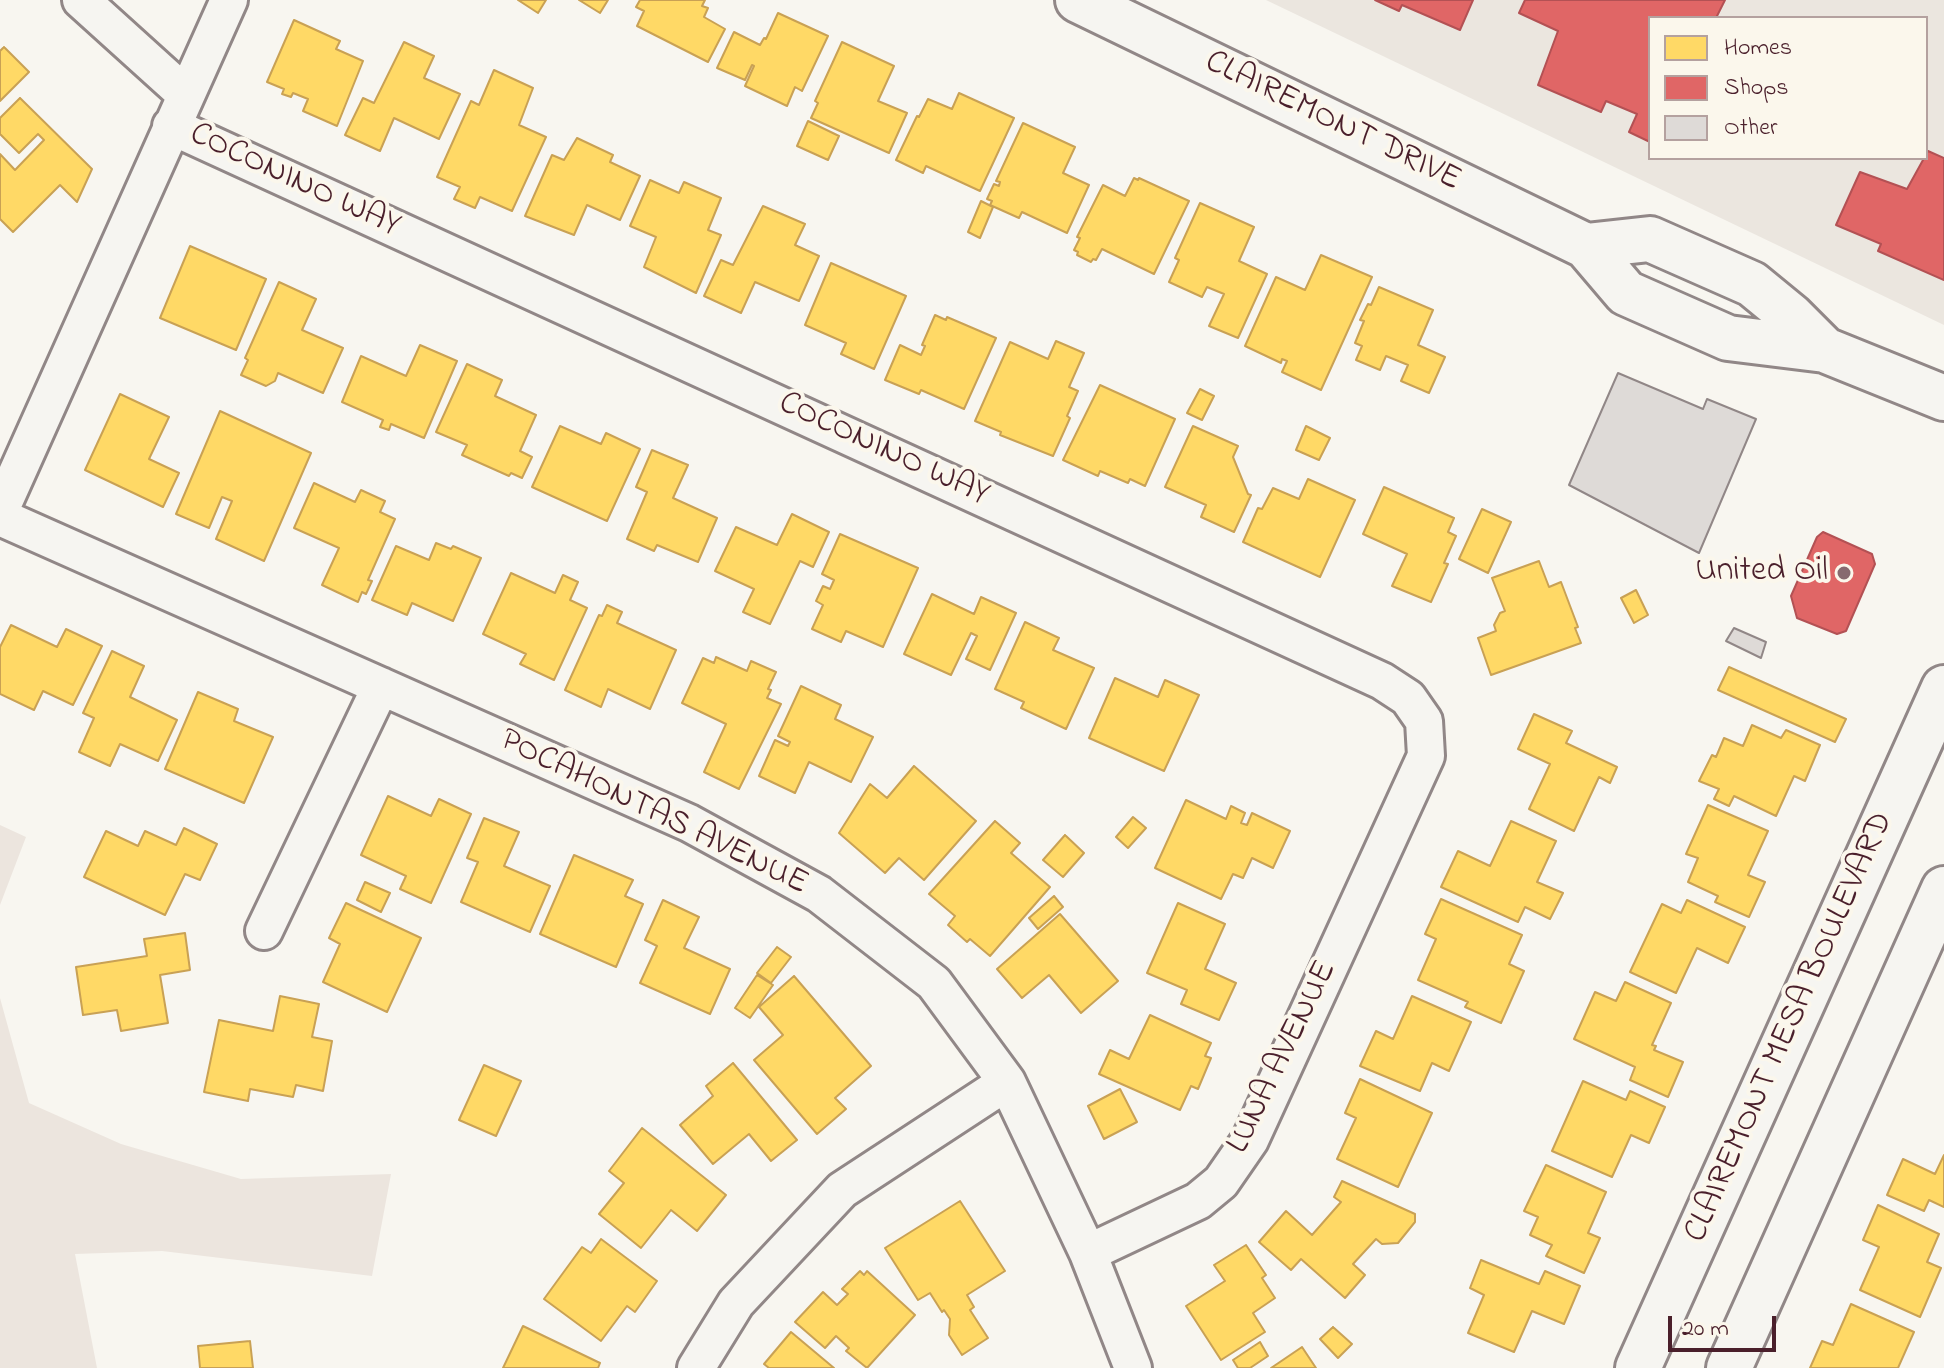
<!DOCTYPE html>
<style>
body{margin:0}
#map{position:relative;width:1944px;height:1368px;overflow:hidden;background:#f8f6f0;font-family:"Indie Flower",sans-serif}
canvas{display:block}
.legend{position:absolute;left:1648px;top:16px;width:280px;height:144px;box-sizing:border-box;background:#fbf7ec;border:2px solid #b4a19f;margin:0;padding:10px 14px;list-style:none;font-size:24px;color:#4a1f2b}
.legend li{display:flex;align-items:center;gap:16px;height:40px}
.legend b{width:40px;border:2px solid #b4a19f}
.scale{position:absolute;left:1668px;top:1316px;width:108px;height:36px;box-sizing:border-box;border:4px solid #4a1f2b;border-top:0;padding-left:10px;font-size:24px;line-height:28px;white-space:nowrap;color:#4a1f2b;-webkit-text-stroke:6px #fbf7ec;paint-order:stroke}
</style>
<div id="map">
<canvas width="1944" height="1368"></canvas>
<ul class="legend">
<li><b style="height:22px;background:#ffd966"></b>Homes</li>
<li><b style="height:22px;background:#e06666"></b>Shops</li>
<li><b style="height:22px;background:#dedad7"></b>Other</li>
</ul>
<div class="scale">20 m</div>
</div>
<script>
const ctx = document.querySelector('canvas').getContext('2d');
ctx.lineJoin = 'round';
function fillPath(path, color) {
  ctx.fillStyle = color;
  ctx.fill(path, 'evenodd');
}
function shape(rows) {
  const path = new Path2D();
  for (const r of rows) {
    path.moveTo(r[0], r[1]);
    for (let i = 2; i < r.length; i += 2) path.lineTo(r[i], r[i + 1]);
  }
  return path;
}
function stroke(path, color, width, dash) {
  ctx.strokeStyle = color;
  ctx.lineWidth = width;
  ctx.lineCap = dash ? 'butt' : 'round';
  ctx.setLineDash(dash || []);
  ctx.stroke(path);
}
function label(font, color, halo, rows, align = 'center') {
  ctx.font = font + ' "Indie Flower",sans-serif';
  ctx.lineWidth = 8;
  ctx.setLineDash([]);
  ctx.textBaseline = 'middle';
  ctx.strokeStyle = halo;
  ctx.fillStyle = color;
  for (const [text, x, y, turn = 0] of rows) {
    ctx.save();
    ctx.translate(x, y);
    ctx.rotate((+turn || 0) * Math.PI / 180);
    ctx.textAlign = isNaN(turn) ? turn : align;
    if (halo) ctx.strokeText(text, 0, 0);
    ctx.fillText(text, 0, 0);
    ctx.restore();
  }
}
const built = shape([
 [1266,0,1944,0,1944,325],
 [1650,18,1926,18,1926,158,1650,158]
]);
const green = shape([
 [0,825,26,837,0,905],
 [0,998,29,1103,121,1144,241,1179,391,1174,372,1276,162,1251,75,1254,97,1368,0,1368]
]);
const homes = shape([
 [518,0,546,0,538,13,518,0],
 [579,0,608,0,600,13,579,0],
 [640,0,705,0,702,6,708,8,704,17,725,29,708,62,637,26,644,11,636,7,640,0],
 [778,13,828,36,802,91,795,87,787,106,745,86,754,66,752,65,745,80,717,68,734,32,760,45,764,38,766,39,778,13],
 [294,20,340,41,336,49,363,61,337,126,303,111,308,99,293,93,291,97,282,94,284,89,267,82,294,20],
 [404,42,434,56,424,78,460,94,439,139,394,118,380,151,345,135,363,98,374,103,404,42],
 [842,42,894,66,878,101,907,113,889,153,811,118,818,103,815,101,842,42],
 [4,47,29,72,0,101,0,51,4,47],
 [494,70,533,88,519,125,546,137,512,211,480,197,475,208,454,199,460,187,437,177,471,101,479,105,494,70],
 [959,93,1014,118,980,191,926,166,923,173,896,160,917,116,919,117,928,99,952,109,959,93],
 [20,98,92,169,77,202,60,185,13,232,0,219,0,154,15,170,44,140,38,134,19,153,0,134,0,118,20,98],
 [808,121,839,136,828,160,797,146,808,121],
 [1023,123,1075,147,1063,173,1089,185,1067,233,1022,212,1019,218,990,205,992,201,987,199,994,184,999,186,1000,182,996,181,1023,123],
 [577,138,613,155,610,162,640,176,620,220,587,205,574,235,525,216,552,155,564,160,577,138],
 [1134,178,1138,180,1139,178,1189,201,1154,274,1102,249,1096,260,1093,259,1091,262,1077,255,1078,252,1074,250,1080,238,1077,237,1103,185,1125,196,1134,178],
 [650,180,679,193,684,182,721,198,708,230,721,235,696,293,644,267,656,237,630,226,650,180],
 [981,201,993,207,980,238,968,232,981,201],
 [1200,203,1254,227,1239,261,1267,274,1238,338,1209,326,1224,294,1207,287,1202,297,1169,282,1179,260,1175,258,1200,203],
 [763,206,805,224,795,245,819,256,799,301,755,282,741,313,704,296,721,260,733,265,763,206],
 [190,246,266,279,236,350,160,318,190,246],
 [1321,255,1372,277,1321,390,1282,372,1287,361,1282,359,1281,363,1245,346,1276,277,1305,290,1321,255],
 [831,263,906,296,874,369,841,354,846,343,805,325,831,263],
 [279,282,316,299,302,330,343,348,323,393,278,373,275,381,266,386,241,375,248,360,245,358,279,282],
 [1379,287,1433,310,1418,345,1445,357,1429,393,1401,381,1408,365,1386,356,1380,370,1356,360,1362,346,1355,343,1364,321,1360,320,1368,304,1371,305,1379,287],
 [935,315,946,320,947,317,996,338,964,409,921,390,919,394,885,380,900,345,921,355,925,346,922,345,935,315],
 [1056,341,1084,353,1069,387,1078,391,1067,416,1070,418,1053,456,1000,435,1001,432,975,421,1010,342,1048,359,1056,341],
 [420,345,457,361,424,438,391,424,389,430,380,427,383,420,342,402,361,356,406,376,420,345],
 [467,364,502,380,495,396,536,415,520,451,532,457,522,478,511,473,509,476,462,455,467,445,436,432,467,364],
 [1100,385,1175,419,1145,486,1130,479,1128,483,1100,471,1098,476,1063,460,1100,385],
 [1200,389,1214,396,1202,420,1187,413,1200,389],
 [120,394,169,417,149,459,179,473,163,507,85,470,120,394],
 [220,411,311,453,264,561,216,539,232,501,222,497,209,528,176,514,220,411],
 [560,426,601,444,606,433,640,449,607,521,532,487,560,426],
 [1193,426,1238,446,1233,457,1248,494,1251,495,1234,532,1201,517,1206,505,1165,487,1193,426],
 [1306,426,1330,438,1319,460,1296,450,1306,426],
 [652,450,688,465,673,498,717,518,698,562,657,545,654,551,627,539,647,492,636,487,652,450],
 [1308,479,1355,500,1320,577,1243,542,1258,508,1262,509,1273,488,1299,499,1308,479],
 [314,483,355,502,361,490,385,501,380,512,395,519,368,580,372,581,366,594,362,592,358,602,322,585,339,548,294,528,314,483],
 [1384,487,1454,518,1448,532,1456,536,1444,563,1448,564,1431,602,1392,586,1407,554,1363,534,1384,487],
 [1482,509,1511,522,1488,573,1459,559,1482,509],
 [792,514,829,532,813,567,800,561,770,624,743,612,754,589,715,571,736,527,777,545,792,514],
 [840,534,918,568,883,647,846,631,841,642,812,629,823,605,816,601,823,586,830,589,834,580,822,574,840,534],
 [436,543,451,549,453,546,481,558,453,621,412,603,407,615,372,600,396,546,429,560,436,543],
 [1539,561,1549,587,1561,582,1578,627,1575,628,1581,643,1491,675,1478,638,1496,631,1494,625,1500,613,1505,611,1492,578,1539,561],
 [511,573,555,593,563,575,578,582,570,600,587,608,554,680,520,664,526,654,483,634,511,573],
 [1636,590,1648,615,1634,623,1621,598,1636,590],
 [932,594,974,614,981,597,1016,613,990,670,966,659,977,636,971,633,951,675,904,654,932,594],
 [607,605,622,612,617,623,676,650,650,709,608,689,601,707,565,690,599,615,602,616,607,605],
 [1025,622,1059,638,1053,650,1094,668,1066,729,1021,708,1024,702,995,689,1025,622],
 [11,625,57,647,66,629,102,646,73,705,43,691,34,710,0,694,0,647,11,625],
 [112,651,144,666,130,697,177,720,158,761,120,744,110,766,79,752,94,718,83,713,112,651],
 [716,657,747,671,751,661,776,672,768,689,771,690,767,698,781,704,739,789,704,772,726,724,682,703,703,658,714,663,716,657],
 [1729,667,1846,719,1835,742,1718,690,1729,667],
 [1115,678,1158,697,1165,680,1199,695,1164,771,1089,738,1115,678],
 [801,686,841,705,835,719,873,737,851,782,809,762,795,793,759,776,775,740,788,746,790,742,778,736,801,686],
 [198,692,238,709,234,721,273,737,244,803,165,769,198,692],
 [1534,714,1572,731,1566,743,1617,767,1610,783,1599,777,1574,831,1529,809,1550,764,1518,749,1534,714],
 [1752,725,1781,738,1786,730,1820,745,1805,781,1794,776,1776,816,1734,796,1729,806,1714,799,1719,789,1699,781,1712,755,1716,757,1724,738,1743,746,1752,725],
 [914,766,976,821,924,880,899,858,885,873,839,833,870,784,887,798,914,766],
 [388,796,431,816,439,799,471,814,431,903,400,889,406,876,361,855,388,796],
 [1186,800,1226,819,1231,806,1245,813,1241,823,1247,825,1252,813,1290,831,1273,868,1252,858,1243,878,1233,874,1221,899,1155,868,1186,800],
 [1708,805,1768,831,1748,875,1765,882,1749,917,1715,902,1718,896,1688,882,1698,858,1686,854,1708,805],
 [1133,817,1146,828,1128,848,1116,837,1133,817],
 [484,818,519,832,504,866,550,886,530,932,461,902,478,862,467,858,484,818],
 [995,821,1020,843,1011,853,1050,887,990,956,970,939,967,942,948,925,955,916,929,894,995,821],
 [1511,821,1556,841,1537,882,1563,893,1550,919,1525,907,1518,922,1441,887,1458,851,1490,866,1511,821],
 [184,828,217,844,200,880,185,874,165,915,84,877,106,831,138,846,145,831,176,845,184,828],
 [1065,835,1084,853,1063,877,1043,860,1065,835],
 [574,855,633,880,625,896,643,904,616,967,540,934,574,855],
 [365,882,390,893,381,912,357,900,365,882],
 [1054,896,1063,907,1038,929,1029,918,1054,896],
 [1441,899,1522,935,1509,964,1524,971,1501,1023,1465,1007,1468,1002,1418,980,1436,939,1425,934,1441,899],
 [663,900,699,917,684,948,730,969,710,1014,640,983,657,946,645,940,663,900],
 [1687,900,1745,927,1728,963,1697,948,1676,993,1630,972,1662,904,1681,913,1687,900],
 [346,903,421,938,387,1012,323,982,340,944,329,938,346,903],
 [1178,903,1225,924,1205,969,1236,983,1219,1020,1181,1004,1187,990,1147,973,1178,903],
 [1060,914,1118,981,1081,1013,1049,975,1022,998,997,969,1060,914],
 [185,933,190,970,160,975,168,1023,121,1031,117,1010,83,1015,76,967,147,956,144,939,185,933],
 [777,947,791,957,771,983,757,973,777,947],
 [757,975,773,985,750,1018,735,1008,757,975],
 [794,976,871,1066,835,1098,846,1109,817,1134,754,1060,783,1035,759,1007,794,976],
 [1625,982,1671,1003,1652,1045,1656,1046,1654,1050,1683,1062,1668,1097,1630,1080,1635,1067,1574,1039,1595,992,1616,1001,1625,982],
 [280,996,319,1004,312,1037,332,1041,323,1091,296,1085,293,1097,250,1089,248,1101,204,1092,219,1020,273,1031,280,996],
 [1412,996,1471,1022,1449,1071,1432,1063,1420,1091,1360,1066,1376,1031,1393,1039,1412,996],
 [1150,1015,1211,1043,1205,1056,1211,1058,1198,1089,1191,1086,1180,1110,1099,1074,1110,1050,1129,1059,1150,1015],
 [733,1063,797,1140,771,1161,749,1134,713,1164,680,1125,713,1096,706,1086,733,1063],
 [484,1065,521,1081,496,1136,459,1120,484,1065],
 [1360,1079,1432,1113,1398,1187,1337,1159,1356,1118,1345,1113,1360,1079],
 [1583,1081,1626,1100,1630,1091,1665,1107,1649,1143,1631,1135,1612,1177,1552,1151,1583,1081],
 [1120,1089,1137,1122,1104,1139,1088,1106,1120,1089],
 [642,1128,726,1195,697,1231,671,1210,641,1248,599,1214,624,1183,609,1171,642,1128],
 [1944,1155,1944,1207,1929,1200,1924,1211,1887,1195,1903,1159,1935,1174,1944,1155],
 [1546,1165,1606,1192,1588,1233,1600,1238,1584,1273,1546,1256,1552,1245,1530,1235,1538,1217,1524,1211,1546,1165],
 [1342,1181,1415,1214,1415,1222,1398,1243,1382,1244,1376,1239,1353,1264,1365,1275,1345,1298,1301,1259,1291,1270,1259,1242,1286,1211,1312,1235,1341,1202,1334,1197,1342,1181],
 [960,1201,1005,1271,967,1295,974,1307,970,1310,988,1338,962,1355,949,1335,950,1319,944,1310,942,1312,930,1293,918,1300,885,1248,960,1201],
 [1878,1205,1939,1234,1927,1262,1941,1268,1920,1317,1860,1290,1879,1247,1863,1240,1878,1205],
 [601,1239,657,1281,635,1312,627,1306,601,1341,544,1299,582,1247,591,1253,601,1239],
 [1246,1245,1266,1275,1262,1278,1275,1298,1253,1313,1265,1332,1221,1360,1186,1306,1225,1281,1214,1265,1246,1245],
 [1481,1260,1539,1284,1545,1271,1580,1286,1564,1324,1532,1311,1514,1352,1468,1333,1484,1295,1470,1288,1481,1260],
 [860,1271,864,1275,867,1271,915,1315,867,1368,846,1351,849,1348,836,1336,825,1348,795,1322,823,1292,837,1305,848,1294,842,1289,860,1271],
 [1851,1304,1914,1332,1898,1368,1810,1368,1822,1341,1833,1345,1851,1304],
 [523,1326,600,1363,598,1368,503,1368,523,1326],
 [1333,1327,1352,1344,1338,1358,1320,1339,1333,1327],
 [791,1332,834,1368,769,1368,764,1364,791,1332],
 [250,1341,253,1368,200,1368,198,1346,250,1341],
 [1260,1342,1268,1356,1250,1368,1238,1368,1233,1360,1260,1342],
 [1302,1347,1316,1368,1271,1368,1302,1347]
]);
const shops = shape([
 [1375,0,1473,0,1460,30,1402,5,1399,11,1375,0],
 [1525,0,1725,0,1716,18,1650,18,1650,142,1629,132,1637,114,1606,101,1601,112,1538,85,1558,31,1519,13,1525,0],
 [1928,151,1944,158,1944,280,1878,251,1881,244,1836,225,1860,172,1907,189,1928,151],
 [1823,532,1872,554,1875,564,1846,631,1837,634,1797,618,1791,596,1817,537,1823,532]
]);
const building = shape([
 [1618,373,1703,409,1707,399,1756,419,1699,553,1569,485,1618,373],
 [1734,628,1766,642,1761,658,1726,641,1734,628]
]);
const minor = shape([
 [81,0,185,94],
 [171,126,1382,681,1408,698,1424,721,1426,756,1250,1140,1221,1182,1198,1201,1088,1253],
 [0,511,229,0],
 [0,517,689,823,819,894,934,983,1007,1082,1088,1253,1133,1368],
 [264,931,381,686],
 [696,1368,736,1303,842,1190,1007,1082]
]);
const major = shape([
 [1078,0,1586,246,1626,293,1728,338,1825,350,1944,398],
 [1586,246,1650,239,1752,284,1791,316,1825,350],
 [1638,1368,1944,688],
 [1729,1368,1944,889]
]);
const markers = [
 [1844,573,8,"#876a70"]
];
const streetNames = [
 ["CLAIREMONT DRIVE",1332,123,26],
 ["COCONINO WAY",294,182,25],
 ["COCONINO WAY",883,451,25],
 ["POCAHONTAS AVENUE",653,814,26],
 ["CLAIREMONT MESA BOULEVARD",1791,1028,-66],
 ["LUNA AVENUE",1284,1058,-64]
];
const poiNames = [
 ["United Oil",1828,573]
];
fillPath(built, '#ebe6df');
fillPath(green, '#ece5de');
fillPath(homes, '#ffd966');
stroke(homes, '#c9a154', 2);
fillPath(shops, '#e06666');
stroke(shops, '#b35154', 2);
fillPath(building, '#dedad7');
stroke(building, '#918787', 2);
stroke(minor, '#918787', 42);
stroke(major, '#918787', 50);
stroke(minor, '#f6f5f1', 36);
stroke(major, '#f6f5f1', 44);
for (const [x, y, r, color] of markers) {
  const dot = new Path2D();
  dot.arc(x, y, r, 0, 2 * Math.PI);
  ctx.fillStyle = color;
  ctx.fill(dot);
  stroke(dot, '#fbf7ec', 3);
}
label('34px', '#4a1f2b', '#fbf7ec', streetNames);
label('34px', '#4a1f2b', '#fbf7ec', poiNames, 'right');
</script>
